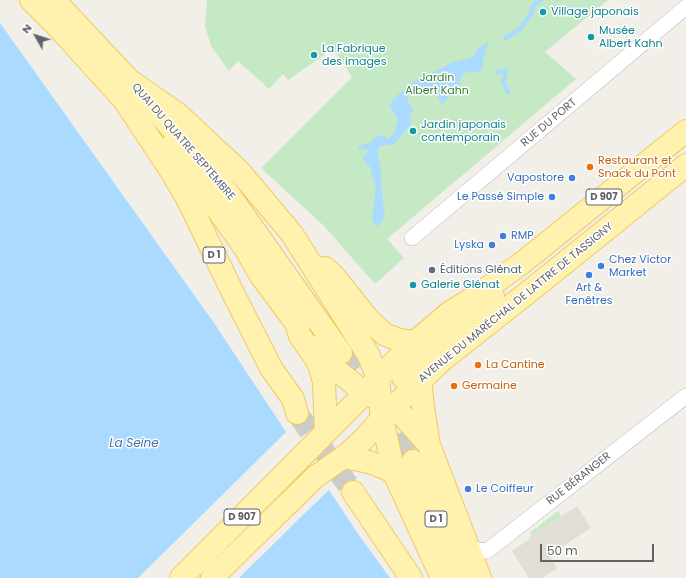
<!DOCTYPE html>
<meta charset="utf-8">
<style>
body{margin:0}
#map{position:relative;width:686px;height:578px;overflow:hidden;background:#f1efe8;font-family:Poppins,sans-serif}
canvas{display:block}
.north{position:absolute;left:16px;top:16px;width:40px;height:40px;-webkit-text-stroke:3px #fff;paint-order:stroke;rotate:309deg;font-size:11px;font-weight:700;line-height:16px;text-align:center;color:#5f6368}
.north::after{content:'';display:block;margin:auto;width:14px;height:18px;background:#5f6368;clip-path:polygon(50% 0,100% 100%,50% 72%,0 100%)}
.scale{position:absolute;left:540px;top:544px;width:114px;height:18px;box-sizing:border-box;border:2px solid #5f6368;border-top:0;padding-left:5px;font-size:12px;line-height:14px;white-space:nowrap;color:#5f6368;-webkit-text-stroke:3px #fff;paint-order:stroke}
</style>
<div id="map">
<canvas width="686" height="578"></canvas>
<div class="north">N</div>
<div class="scale">50 m</div>
</div>
<script>
const ctx = document.querySelector('canvas').getContext('2d');
ctx.lineJoin = 'round';
function fillPath(path, color) {
  ctx.fillStyle = color;
  ctx.fill(path, 'evenodd');
}
function shape(rows) {
  const path = new Path2D();
  for (const r of rows) {
    path.moveTo(r[0], r[1]);
    for (let i = 2; i < r.length; i += 2) path.lineTo(r[i], r[i + 1]);
  }
  return path;
}
function stroke(path, color, width, dash) {
  ctx.strokeStyle = color;
  ctx.lineWidth = width;
  ctx.lineCap = dash ? 'butt' : 'round';
  ctx.setLineDash(dash || []);
  ctx.stroke(path);
}
function label(font, color, halo, rows, align = 'center') {
  ctx.font = font + ' Poppins,sans-serif';
  ctx.lineWidth = 3;
  ctx.setLineDash([]);
  ctx.textBaseline = 'middle';
  ctx.strokeStyle = halo;
  ctx.fillStyle = color;
  for (const [text, x, y, turn = 0] of rows) {
    ctx.save();
    ctx.translate(x, y);
    ctx.rotate((+turn || 0) * Math.PI / 180);
    ctx.textAlign = isNaN(turn) ? turn : align;
    if (halo) ctx.strokeText(text, 0, 0);
    ctx.fillText(text, 0, 0);
    ctx.restore();
  }
}
const education = shape([
 [577,506,591,528,549,555,557,568,542,578,529,578,512,551,530,539,529,537]
]);
const green = shape([
 [207,0,608,0,545,52,576,79,387,239,404,258,375,284,324,226,261,168,352,77,348,71,333,49,288,80,283,74,269,89,238,61,229,71,211,46,205,26],
 [558,511,561,516,532,535,530,533]
]);
const water = shape([
 [0,23,214,323,286,432,329,490,358,534,390,578,0,578],
 [489,42,486,49,481,71,463,73,459,84,442,105,439,98,429,87,419,86,409,94,407,100,413,109,412,113,410,114,411,124,394,144,381,146,377,149,378,158,381,170,381,185,385,217,377,227,372,219,376,188,370,167,362,158,370,151,365,149,358,150,359,146,370,143,374,138,383,135,387,139,394,134,398,121,392,109,390,104,398,95,421,76,434,72,451,63,474,57,478,48]
]);
const pier = shape([
 [287,429,331,490,329,490,302,516,239,578,138,578,286,432]
]);
const stream = shape([
 [506,38,519,30,531,14,533,6,541,0],
 [498,72,506,71,503,82,508,92]
]);
const primaryTunnel = shape([
 [341,353,413,461],
 [297,413,353,492]
]);
const minor = shape([
 [412,238,686,7],
 [469,549,487,551,686,396]
]);
const primary = shape([
 [31,0,58,27,124,100,171,171,188,200,232,291,271,368,293,399,297,413],
 [54,0,129,80,223,186,341,353],
 [129,80,178,114,240,172,292,234,368,354,378,378,380,399,382,418,394,473],
 [170,147,208,196,245,248,261,276,296,323,300,336,316,359,320,367,324,382,326,432],
 [325,268,334,276,368,319,384,334,399,340,415,342],
 [319,346,331,364,335,369,365,393,394,406,429,445],
 [403,377,437,344,484,307,493,296],
 [420,380,423,407,429,445,480,578],
 [345,456,353,459,369,462,385,468,394,473,442,578],
 [413,461,459,578],
 [353,492,411,578],
 [181,578,365,393,378,378,415,342,449,313,476,296,522,263,686,131],
 [212,578,315,477,345,456,364,439,382,418,441,361,531,290,686,165]
]);
const markers = [
 [543,12,4,"#0f9aa8"],
 [591,37,4,"#0f9aa8"],
 [314,55,4,"#0f9aa8"],
 [413,131,4,"#0f9aa8"],
 [590,167,4,"#e8710a"],
 [572,178,4,"#3f7fe0"],
 [552,197,4,"#3f7fe0"],
 [503,236,4,"#3f7fe0"],
 [492,245,4,"#3f7fe0"],
 [601,266,4,"#3f7fe0"],
 [432,270,4,"#5c6f8a"],
 [589,275,4,"#3f7fe0"],
 [413,285,4,"#0f9aa8"],
 [478,365,4,"#e8710a"],
 [454,386,4,"#e8710a"],
 [468,489,4,"#3f7fe0"]
];
const shields = [
 [604,197,36],
 [214,255,22],
 [242,517,36],
 [436,519,22]
];
const shieldNames = [
 ["D 907",604,197],
 ["D 1",214,255],
 ["D 907",242,517],
 ["D 1",436,519]
];
const cultureNames = [
 ["Village japonais",551,12],
 ["Musée",599,31],
 ["Albert Kahn",599,44],
 ["La Fabrique",322,49],
 ["des images",322,62],
 ["Jardin japonais",421,125],
 ["contemporain",421,138],
 ["Galerie Glénat",421,285]
];
const parkNames = [
 ["Jardin",437,78],
 ["Albert Kahn",437,91]
];
const streetNames = [
 ["RUE DU PORT",549,123,-40],
 ["QUAI DU QUATRE SEPTEMBRE",183,142,49],
 ["AVENUE DU MARÉCHAL DE LATTRE DE TASSIGNY",516,303,-39],
 ["RUE BÉRANGER",579,479,-38]
];
const foodNames = [
 ["Restaurant et",598,161],
 ["Snack du Pont",598,174],
 ["La Cantine",486,365],
 ["Germaine",462,386]
];
const shopNames = [
 ["Vapostore",564,178],
 ["Le Passé Simple",544,197],
 ["RMP",511,236,"left"],
 ["Lyska",484,245],
 ["Chez Victor",609,260,"left"],
 ["Market",609,273,"left"],
 ["Art &",589,288,"center"],
 ["Fenêtres",589,301,"center"],
 ["Le Coiffeur",476,489,"left"]
];
const serviceNames = [
 ["Éditions Glénat",440,270]
];
const waterNames = [
 ["La Seine",134,444]
];
fillPath(education, '#e1ded6');
fillPath(green, '#c5e8c5');
fillPath(water, '#aadaff');
fillPath(pier, '#f1efe8');
stroke(stream, '#aadaff', 4.5);
stroke(primaryTunnel, '#ccccc8', 22, [22, 11]);
stroke(minor, '#b5b8bc', 16);
stroke(primary, '#f2c960', 24);
stroke(minor, '#fff', 15);
stroke(primary, '#fff2af', 22);
for (const [x, y, r, color] of markers) {
  const dot = new Path2D();
  dot.arc(x, y, r, 0, 2 * Math.PI);
  ctx.fillStyle = color;
  ctx.fill(dot);
  stroke(dot, '#fff', 1.5);
}
for (const [x, y, w] of shields) {
  const box = new Path2D();
  box.roundRect(x - w / 2, y - 8, w, 16, 3);
  ctx.fillStyle = '#fff';
  ctx.fill(box);
  stroke(box, '#5f6368', 1);
}
label('bold 10px', '#5f6368', null, shieldNames);
label('11px', '#0d838f', '#fff', cultureNames, 'left');
label('11px', '#348238', '#fff', parkNames);
label('11px', '#5f6368', '#fff', streetNames);
label('11px', '#c56008', '#fff', foodNames, 'left');
label('11px', '#366cbe', '#fff', shopNames, 'right');
label('11px', '#4e5e75', '#fff', serviceNames, 'left');
label('italic 12px', '#4174aa', '#fff', waterNames);
</script>
